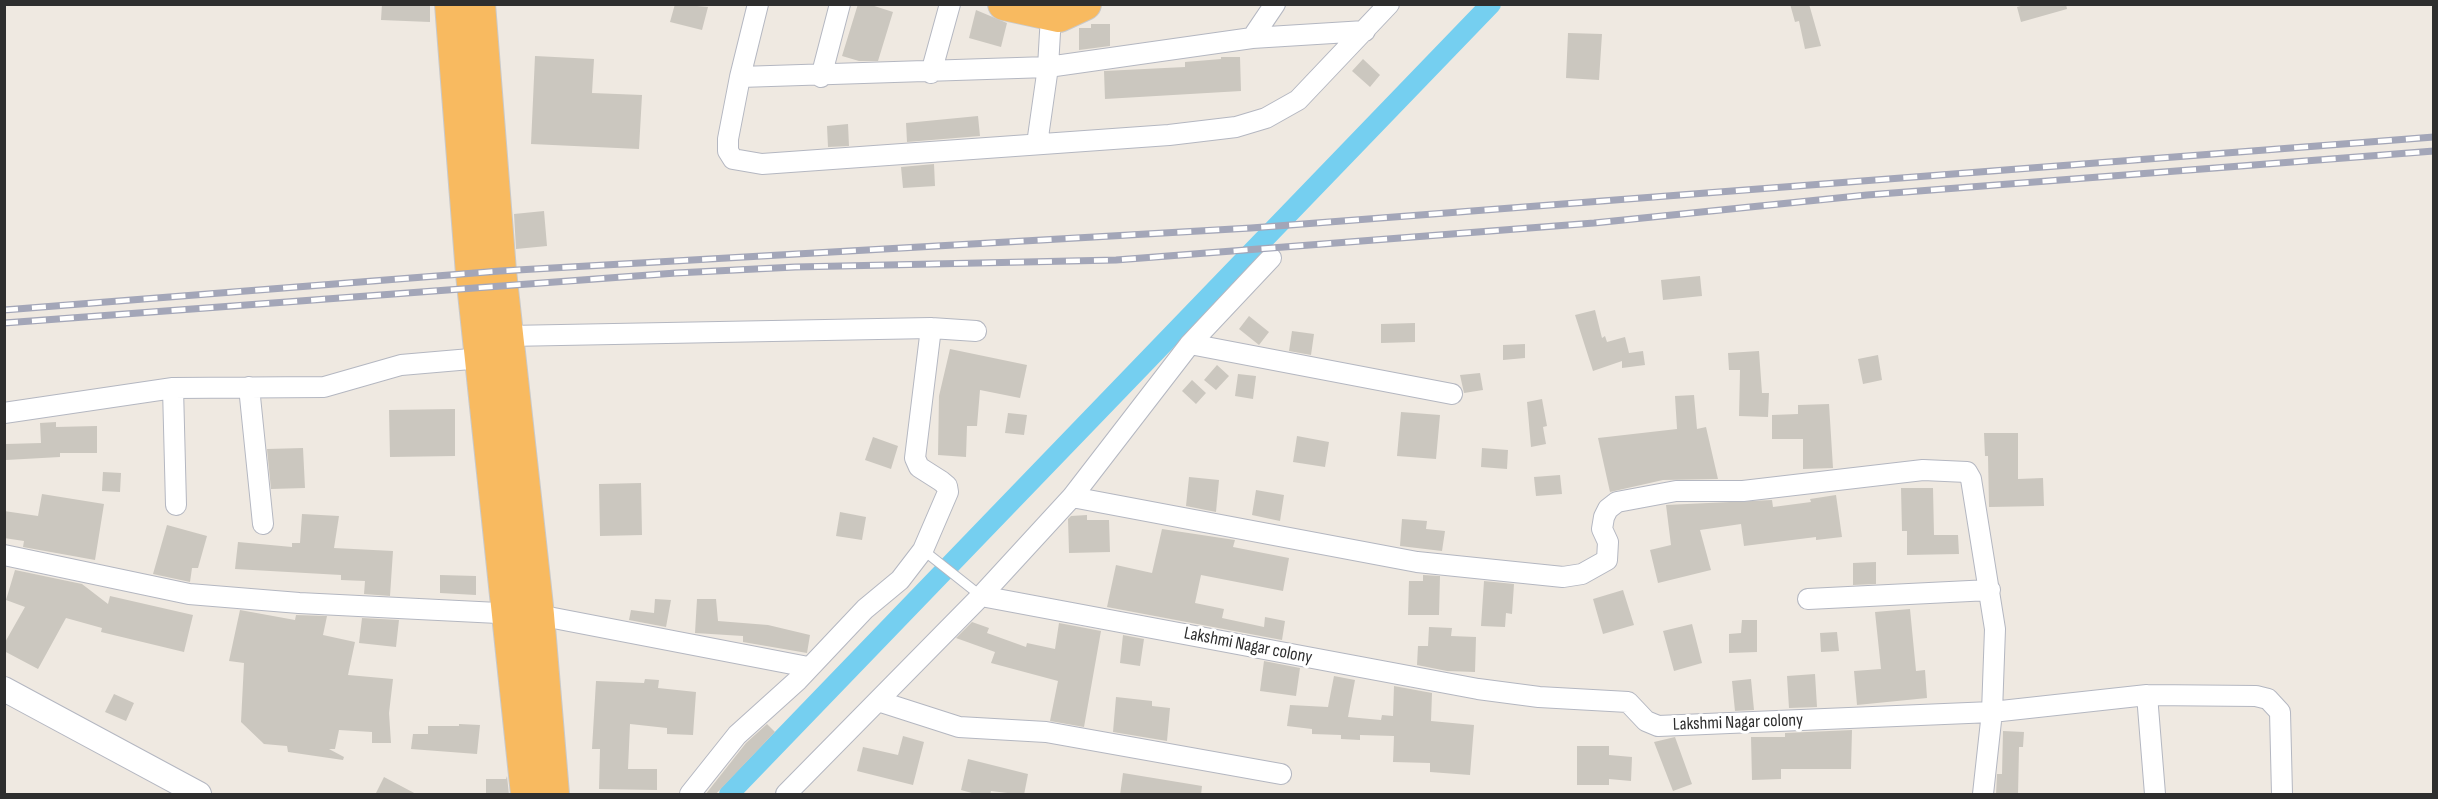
<!DOCTYPE html>
<style>
body{margin:0}
#map{position:relative;width:2438px;height:799px;overflow:hidden;background:#efe9e1;font-family:"Sofia Sans Condensed",sans-serif}
canvas{display:block}
.frame{position:absolute;inset:0;border:6px solid #2e2e2e;pointer-events:none}
</style>
<div id="map">
<canvas width="2438" height="799"></canvas>
<div class="frame"></div>
</div>
<script>
const ctx = document.querySelector('canvas').getContext('2d');
ctx.lineJoin = 'round';
function shape(rows) {
  const path = new Path2D();
  for (const r of rows) {
    path.moveTo(r[0], r[1]);
    for (let i = 2; i < r.length; i += 2) path.lineTo(r[i], r[i + 1]);
  }
  return path;
}
function stroke(path, color, width, dash) {
  ctx.strokeStyle = color;
  ctx.lineWidth = width;
  ctx.lineCap = dash ? 'butt' : 'round';
  ctx.setLineDash(dash || []);
  ctx.stroke(path);
}
function fillPath(path, color) {
  ctx.fillStyle = color;
  ctx.fill(path, 'evenodd');
}
function label(font, color, halo, rows, align = 'center') {
  ctx.font = font + ' "Sofia Sans Condensed",sans-serif';
  ctx.lineWidth = 6;
  ctx.setLineDash([]);
  ctx.textBaseline = 'middle';
  ctx.strokeStyle = halo;
  ctx.fillStyle = color;
  for (const [text, x, y, turn = 0] of rows) {
    ctx.save();
    ctx.translate(x, y);
    ctx.rotate((+turn || 0) * Math.PI / 180);
    ctx.textAlign = isNaN(turn) ? turn : align;
    if (halo) ctx.strokeText(text, 0, 0);
    ctx.fillText(text, 0, 0);
    ctx.restore();
  }
}
const canal = shape([
 [729,794,1491,4]
]);
const building = shape([
 [382,4,430,4,430,22,381,20],
 [675,4,708,7,702,30,670,22],
 [858,4,868,4,893,12,878,61,859,61,842,56],
 [1790,4,1809,4,1821,46,1805,49,1799,21,1795,22],
 [2028,4,2066,4,2067,9,2021,22,2017,7],
 [976,10,1007,23,1001,47,969,38],
 [1091,24,1110,24,1110,46,1079,50,1079,28,1091,28],
 [1568,33,1602,34,1599,80,1566,78],
 [535,56,594,59,592,93,642,95,639,149,531,144],
 [1221,57,1240,57,1241,91,1105,99,1104,71,1185,67,1185,62,1221,59],
 [1363,59,1380,75,1370,87,1352,71],
 [978,116,980,136,907,142,906,123],
 [848,124,849,146,828,147,827,126],
 [934,164,935,186,903,188,901,167],
 [544,211,547,246,516,249,514,214],
 [1700,276,1702,296,1663,300,1661,280],
 [1595,310,1602,338,1605,336,1607,342,1625,337,1629,353,1643,351,1645,365,1622,368,1622,361,1593,371,1575,315],
 [1249,316,1269,332,1259,345,1239,329],
 [1415,323,1415,342,1381,343,1381,324],
 [1292,331,1314,334,1311,355,1289,351],
 [1525,344,1525,358,1503,360,1503,345],
 [950,349,1027,365,1020,398,980,390,977,426,967,426,966,457,938,455,939,396],
 [1759,351,1762,393,1769,393,1768,417,1739,416,1740,370,1729,370,1728,353],
 [1878,355,1882,380,1863,384,1858,359],
 [1217,365,1229,376,1216,390,1204,380],
 [1480,373,1483,390,1464,393,1460,375],
 [1238,374,1256,376,1253,399,1235,396],
 [1192,380,1206,393,1196,404,1182,391],
 [1694,395,1697,429,1706,427,1718,479,1663,480,1610,492,1598,438,1677,429,1675,396],
 [1542,399,1547,426,1543,427,1546,444,1531,447,1527,402],
 [1829,404,1833,468,1803,469,1803,439,1772,439,1772,415,1798,414,1798,405],
 [455,409,455,456,390,457,389,410],
 [1401,412,1440,415,1436,459,1397,456],
 [1008,413,1027,415,1024,435,1005,433],
 [56,422,56,427,97,426,97,453,60,453,60,457,6,460,6,444,41,443,40,423],
 [1984,433,2018,433,2018,479,2043,478,2044,506,1989,507,1988,456,1985,456],
 [1297,436,1329,442,1325,467,1293,462],
 [873,437,898,446,891,469,865,460],
 [303,448,305,488,271,489,267,449],
 [1482,448,1508,450,1507,469,1481,467],
 [103,472,121,473,120,492,102,491],
 [1560,475,1562,494,1536,496,1534,477],
 [1189,477,1219,480,1216,512,1186,506],
 [641,483,642,535,600,536,599,484],
 [1901,488,1933,488,1934,535,1958,535,1959,554,1907,555,1907,531,1902,531],
 [1256,490,1284,495,1280,521,1252,515],
 [42,494,104,504,95,560,23,547,24,541,4,538,4,511,38,516],
 [1836,495,1842,537,1816,540,1816,537,1744,546,1741,524,1700,530,1711,570,1658,583,1650,550,1671,545,1666,505,1772,500,1773,507,1811,502,1810,499],
 [840,512,866,517,862,540,836,536],
 [302,514,339,516,334,548,393,551,390,596,364,594,365,581,341,580,341,575,235,569,238,542,292,547,292,543,300,543],
 [1087,515,1087,520,1109,520,1110,552,1069,553,1068,519,1071,516],
 [1402,519,1427,521,1426,529,1445,531,1442,551,1400,546],
 [167,525,207,536,198,568,192,568,190,582,153,574],
 [1162,529,1235,540,1233,547,1289,558,1283,591,1201,575,1195,603,1224,609,1222,618,1264,627,1265,617,1285,621,1282,640,1107,607,1116,565,1152,573],
 [1876,562,1876,584,1853,585,1853,563],
 [15,570,82,584,108,604,110,596,193,615,184,652,101,632,102,628,66,618,38,669,4,651,4,644,25,607,6,600],
 [440,575,476,576,476,595,440,593],
 [1423,575,1440,576,1439,615,1408,615,1409,581,1423,581],
 [1484,581,1514,584,1512,614,1506,613,1505,627,1481,626],
 [1623,590,1634,625,1603,634,1593,599],
 [655,599,671,600,666,627,629,620,631,610,654,613],
 [697,599,716,599,718,621,768,625,810,635,807,653,743,642,743,636,695,633],
 [1910,609,1916,671,1925,670,1927,698,1857,705,1854,671,1881,669,1875,612],
 [240,610,295,620,296,615,327,616,323,635,355,642,348,675,393,679,389,713,391,743,372,743,372,732,339,730,335,749,329,749,344,757,343,760,288,752,287,746,264,744,241,722,244,663,229,661],
 [362,618,399,620,396,647,359,643],
 [1742,620,1757,620,1757,652,1729,653,1729,634,1741,633],
 [972,622,989,628,987,633,1026,647,1027,643,1055,649,1059,623,1101,631,1084,727,1050,721,1058,681,991,663,995,652,956,638],
 [1692,624,1702,663,1674,671,1663,631],
 [1429,627,1452,628,1451,636,1476,637,1475,672,1447,671,1417,665,1418,646,1428,646],
 [1837,632,1839,651,1821,652,1820,633],
 [1123,635,1144,639,1140,666,1120,663],
 [1264,661,1300,668,1296,696,1260,691],
 [1815,674,1817,707,1789,708,1787,676],
 [1334,676,1355,680,1348,717,1381,720,1382,715,1393,716,1394,686,1432,693,1431,721,1474,725,1470,775,1430,772,1430,763,1393,762,1394,736,1360,735,1360,740,1341,739,1341,735,1312,734,1312,729,1287,726,1290,705,1328,707],
 [645,679,659,680,658,688,696,692,693,735,667,734,667,728,630,724,628,769,657,769,657,790,599,789,600,749,592,749,596,681,644,683],
 [1751,679,1754,710,1735,711,1732,681],
 [114,694,134,703,126,721,105,712],
 [1116,697,1152,701,1152,706,1170,708,1167,741,1113,732],
 [459,724,480,725,477,754,411,749,413,734,428,734,428,726,459,726],
 [767,724,775,732,715,795,705,795,746,743],
 [1852,730,1851,769,1781,769,1781,779,1752,780,1751,737,1785,737,1785,733],
 [2003,731,2024,732,2023,747,2019,747,2018,795,1996,795,1997,774,2002,774],
 [903,736,924,742,913,785,857,771,863,747,898,755],
 [1675,737,1692,784,1673,791,1654,742],
 [1577,746,1609,746,1609,755,1632,757,1631,781,1609,779,1609,785,1577,785],
 [968,759,1028,774,1024,795,991,791,990,795,979,795,961,790],
 [1123,773,1202,786,1201,795,1120,795],
 [507,776,509,795,486,795,486,779,506,779],
 [384,777,418,795,375,795]
]);
const service = shape([
 [923,550,981,596]
]);
const minor = shape([
 [758,4,740,77,728,139,728,151,733,159,762,164,1169,135,1236,127,1266,118,1298,100,1389,4],
 [1252,38,1275,4],
 [931,73,950,4],
 [740,77,1048,67,1252,38,1365,31],
 [821,77,840,4],
 [1037,144,1048,67,1051,15],
 [508,336,931,328,976,331],
 [1190,344,1452,394],
 [249,387,263,524],
 [173,388,176,505],
 [4,413,173,388,324,387,401,365,482,358],
 [1072,497,1417,562,1563,577,1582,574,1607,560,1608,542,1602,529,1604,517,1608,509,1617,502,1676,491,1743,491,1923,470,1967,472,1971,479,1995,629,1992,712,1983,794],
 [4,555,189,594,299,603,538,615,808,667],
 [981,596,1478,689,1539,697,1628,702,1646,721,1658,726,1992,712,2147,695,2256,696,2268,699,2280,712,2282,794],
 [1808,599,1990,590],
 [2147,695,2155,794],
 [878,701,959,727,1046,732,1281,774],
 [690,794,737,735,798,680,865,609,900,580,923,550,948,492,947,486,941,481,919,467,915,458,931,328],
 [786,794,981,596,1072,497,1190,344,1271,258]
]);
const tertiary = shape([
 [4,689,199,794]
]);
const trunk = shape([
 [451,4,472,274,527,794],
 [479,4,500,271,538,615,553,794],
 [1004,4,1059,16,1085,4]
]);
const rail = shape([
 [4,310,500,271,1251,228,2434,137],
 [4,323,676,273,795,267,1116,260,1594,223,1867,195,2434,151]
]);
const streetNames = [
 ["Lakshmi Nagar colony",1248,646,11],
 ["Lakshmi Nagar colony",1738,723,-2]
];
stroke(canal, '#75cff0', 20);
fillPath(building, '#cbc7bf');
stroke(service, '#b4b7c1', 11);
stroke(minor, '#b4b7c1', 22);
stroke(tertiary, '#b4b7c1', 26);
stroke(trunk, '#c9c9c9', 34);
stroke(service, '#fff', 9);
stroke(minor, '#fff', 20);
stroke(tertiary, '#fff', 24);
stroke(trunk, '#f8ba60', 32);
stroke(rail, '#a3a6b8', 7);
stroke(rail, '#fff', 4.5, [14]);
label('18px', '#2e2e2e', '#fff', streetNames);
</script>
